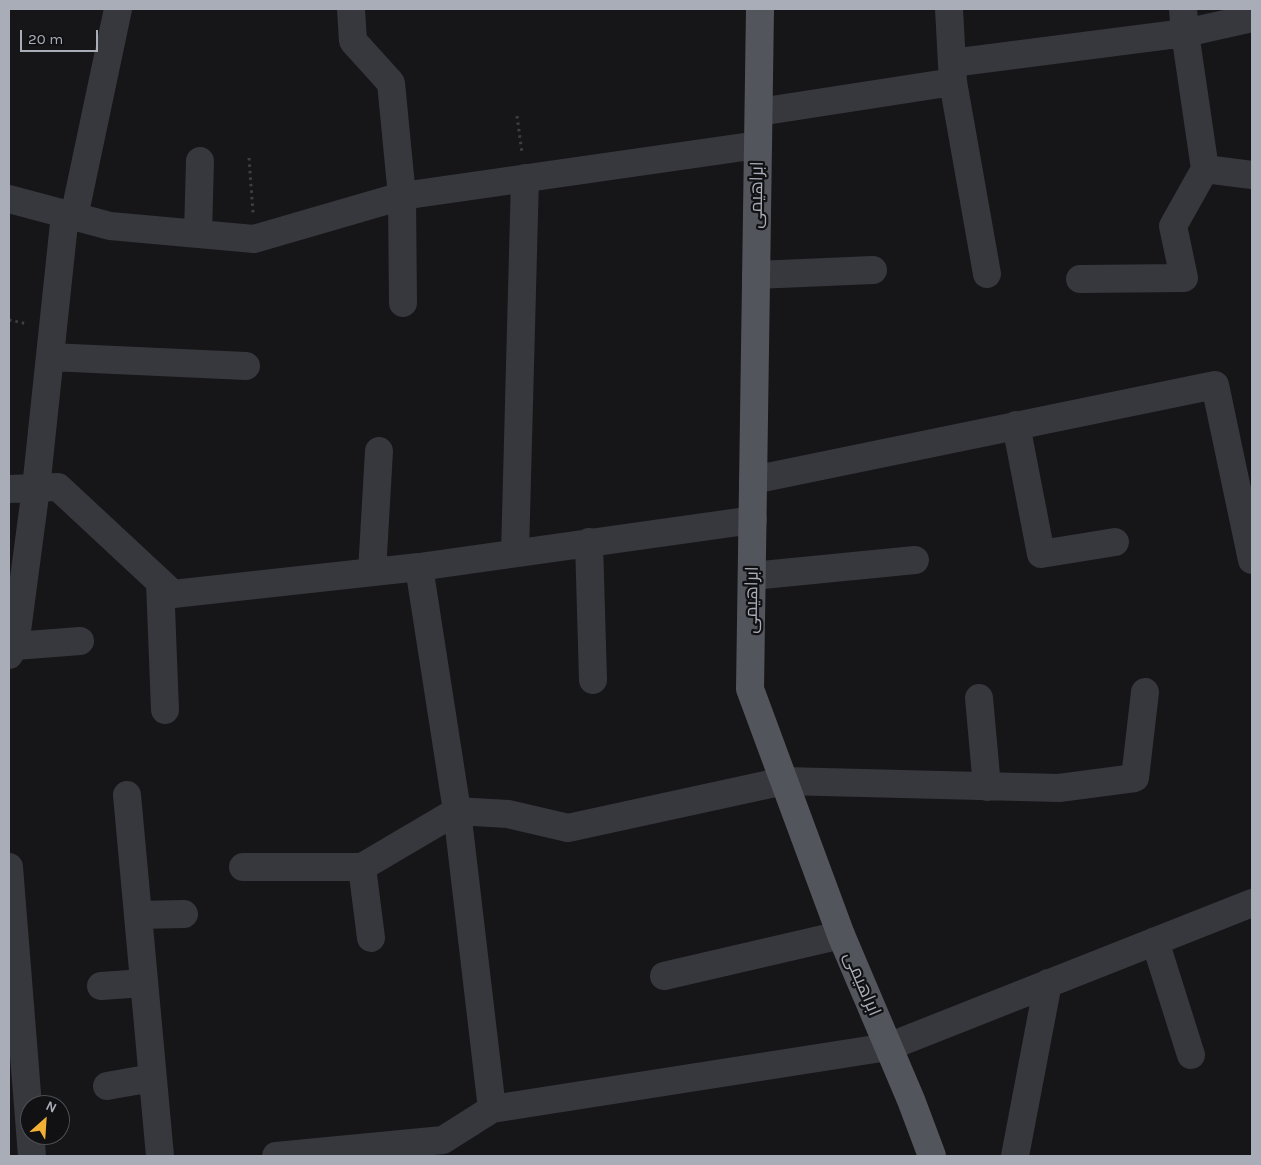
<!DOCTYPE html>
<meta charset="utf-8">
<style>
body{margin:0}
#map{position:relative;width:1261px;height:1165px;overflow:hidden;background:#161618;font-family:Karla,sans-serif}
canvas{display:block}
.frame{position:absolute;inset:0;border:10px solid #a8adb8;pointer-events:none}
.north{position:absolute;left:20px;top:1095px;width:50px;height:50px;box-sizing:border-box;background:#111113;border:1px solid #4d4f55;border-radius:50%;rotate:26deg;font-size:14px;font-weight:700;line-height:20px;text-align:center;color:#a8adb8}
.north::after{content:'';display:block;margin:auto;width:18px;height:22px;background:#f2b134;clip-path:polygon(50% 0,100% 100%,50% 72%,0 100%)}
.scale{position:absolute;left:20px;top:30px;width:78px;height:22px;box-sizing:border-box;border:2px solid #a8adb8;border-top:0;padding-left:6px;font-size:15px;line-height:18px;white-space:nowrap;color:#a8adb8;-webkit-text-stroke:4px #111113;paint-order:stroke}
</style>
<div id="map">
<canvas width="1261" height="1165"></canvas>
<div class="frame"></div>
<div class="north">N</div>
<div class="scale">20 m</div>
</div>
<script>
const ctx = document.querySelector('canvas').getContext('2d');
ctx.lineJoin = 'round';
function shape(rows) {
  const path = new Path2D();
  for (const r of rows) {
    path.moveTo(r[0], r[1]);
    for (let i = 2; i < r.length; i += 2) path.lineTo(r[i], r[i + 1]);
  }
  return path;
}
function stroke(path, color, width, dash) {
  ctx.strokeStyle = color;
  ctx.lineWidth = width;
  ctx.lineCap = dash ? 'butt' : 'round';
  ctx.setLineDash(dash || []);
  ctx.stroke(path);
}
function label(font, color, halo, rows, align = 'center') {
  ctx.font = font + ' Karla,Cairo,sans-serif';
  ctx.lineWidth = 4.5;
  ctx.setLineDash([]);
  ctx.textBaseline = 'middle';
  ctx.strokeStyle = halo;
  ctx.fillStyle = color;
  for (const [text, x, y, turn = 0] of rows) {
    ctx.save();
    ctx.translate(x, y);
    ctx.rotate((+turn || 0) * Math.PI / 180);
    ctx.textAlign = isNaN(turn) ? turn : align;
    if (halo) ctx.strokeText(text, 0, 0);
    ctx.fillText(text, 0, 0);
    ctx.restore();
  }
}
const path = shape([
 [517,116,522,153],
 [249,158,253,213],
 [9,320,28,324]
]);
const minor = shape([
 [351,9,353,41,391,83,402,196,758,145],
 [1183,9,1185,33,1205,169,1252,175],
 [952,63,1185,33,1252,18],
 [953,82,987,274],
 [759,112,953,82,949,9],
 [9,199,110,226,254,239,402,196,403,303],
 [74,217,118,9],
 [198,234,200,161],
 [756,275,873,270],
 [1080,279,1184,278,1173,226,1205,169],
 [50,357,246,366],
 [1016,425,1041,554,1115,542],
 [753,480,1215,385,1252,560],
 [9,489,58,487,173,594,419,567,753,520],
 [589,542,593,680],
 [515,553,525,178],
 [419,567,457,811,492,1109],
 [372,572,379,451],
 [752,576,915,560],
 [160,582,165,710],
 [15,646,80,641],
 [9,655,15,646,36,488,65,214],
 [979,698,987,787],
 [127,795,160,1156],
 [9,867,32,1156],
 [243,867,362,867,457,811,508,814,568,828,784,781,1059,788,1135,778,1145,692],
 [362,867,371,938],
 [138,915,184,914],
 [1155,941,1191,1055],
 [664,976,841,935],
 [101,986,144,983],
 [107,1086,152,1078],
 [276,1156,443,1140,492,1109,888,1047,1252,903],
 [1015,1156,1048,983]
]);
const major = shape([
 [760,9,750,689,841,935,911,1100,932,1156]
]);
const streetNames = [
 ["ابراهیمی",757,195,-89],
 ["ابراهیمی",752,600,-89],
 ["ابراهیمی",862,984,67]
];
stroke(path, '#3d3f44', 3, [2.5, 4]);
stroke(minor, '#37383d', 28);
stroke(major, '#53555c', 28);
label('18px', '#a8adb8', '#111113', streetNames);
</script>
